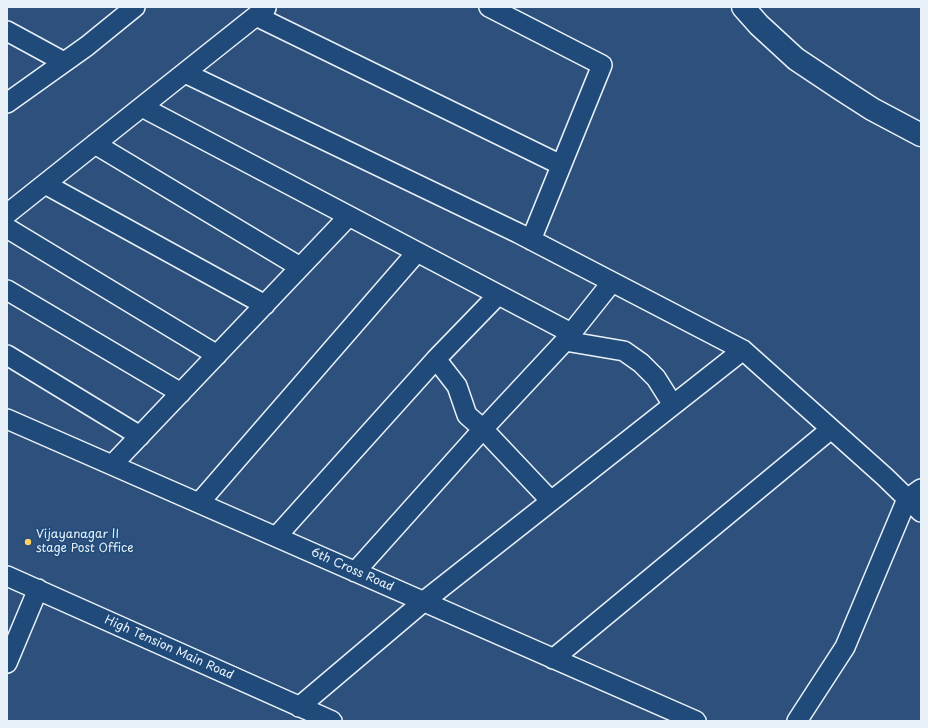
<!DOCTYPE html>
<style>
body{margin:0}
#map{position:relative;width:928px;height:728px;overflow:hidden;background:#2d517c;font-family:"Playpen Sans",sans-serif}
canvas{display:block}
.frame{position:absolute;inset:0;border:8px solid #e8f1f8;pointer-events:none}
</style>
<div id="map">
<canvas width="928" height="728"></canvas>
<div class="frame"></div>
</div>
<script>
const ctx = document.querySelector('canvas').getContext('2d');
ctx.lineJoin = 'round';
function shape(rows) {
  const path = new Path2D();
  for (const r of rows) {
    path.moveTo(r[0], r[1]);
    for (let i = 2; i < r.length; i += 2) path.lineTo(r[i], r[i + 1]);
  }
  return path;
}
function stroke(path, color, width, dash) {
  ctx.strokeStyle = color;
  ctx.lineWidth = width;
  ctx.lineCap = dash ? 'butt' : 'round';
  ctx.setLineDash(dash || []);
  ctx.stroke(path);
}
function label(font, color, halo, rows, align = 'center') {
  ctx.font = font + ' "Playpen Sans",sans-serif';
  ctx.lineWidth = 3;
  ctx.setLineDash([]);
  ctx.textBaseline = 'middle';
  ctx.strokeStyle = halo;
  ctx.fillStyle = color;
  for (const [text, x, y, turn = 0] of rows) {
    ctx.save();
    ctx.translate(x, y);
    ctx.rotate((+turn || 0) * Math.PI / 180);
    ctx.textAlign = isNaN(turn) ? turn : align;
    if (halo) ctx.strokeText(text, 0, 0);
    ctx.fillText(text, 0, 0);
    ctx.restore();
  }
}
const minor = shape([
 [489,7,602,65,531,240],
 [256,16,561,165],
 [7,31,64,62],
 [185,73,518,233,743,350,885,477,921,512],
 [7,103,87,46,135,7],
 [142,107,571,333],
 [95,144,300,267],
 [45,184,265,305],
 [7,214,266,8],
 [7,228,217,355],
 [7,290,181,393],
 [565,341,624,351,641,363,656,378,673,405],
 [7,355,140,436],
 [436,359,457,386,467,415,483,429,551,501],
 [7,419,696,721],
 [112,465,349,216],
 [199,503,417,252],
 [276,537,436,359,498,295],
 [355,572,483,429,565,341,612,282],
 [7,576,332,721],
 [553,659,831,429],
 [7,663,38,589],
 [299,707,423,602,743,350],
 [797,721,845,647,907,499,921,489]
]);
const tertiary = shape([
 [743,7,759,25,796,59,841,89,872,109,921,135]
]);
const markers = [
 [28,542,4,"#ffd166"]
];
const poiNames = [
 ["Vijayanagar II",36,535],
 ["stage Post Office",36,549]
];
const streetNames = [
 ["6th Cross Road",352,570,24],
 ["High Tension Main Road",169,648,24]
];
stroke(minor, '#e8f1f8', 22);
stroke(tertiary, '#e8f1f8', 25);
stroke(minor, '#1f4a7a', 19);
stroke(tertiary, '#1f4a7a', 22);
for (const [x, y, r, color] of markers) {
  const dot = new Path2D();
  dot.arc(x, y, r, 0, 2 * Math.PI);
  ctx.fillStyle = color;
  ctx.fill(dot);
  stroke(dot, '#1f4a7a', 1.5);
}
label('12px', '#e8f1f8', '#1f4a7a', poiNames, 'left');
label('12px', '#e8f1f8', '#1f4a7a', streetNames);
</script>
